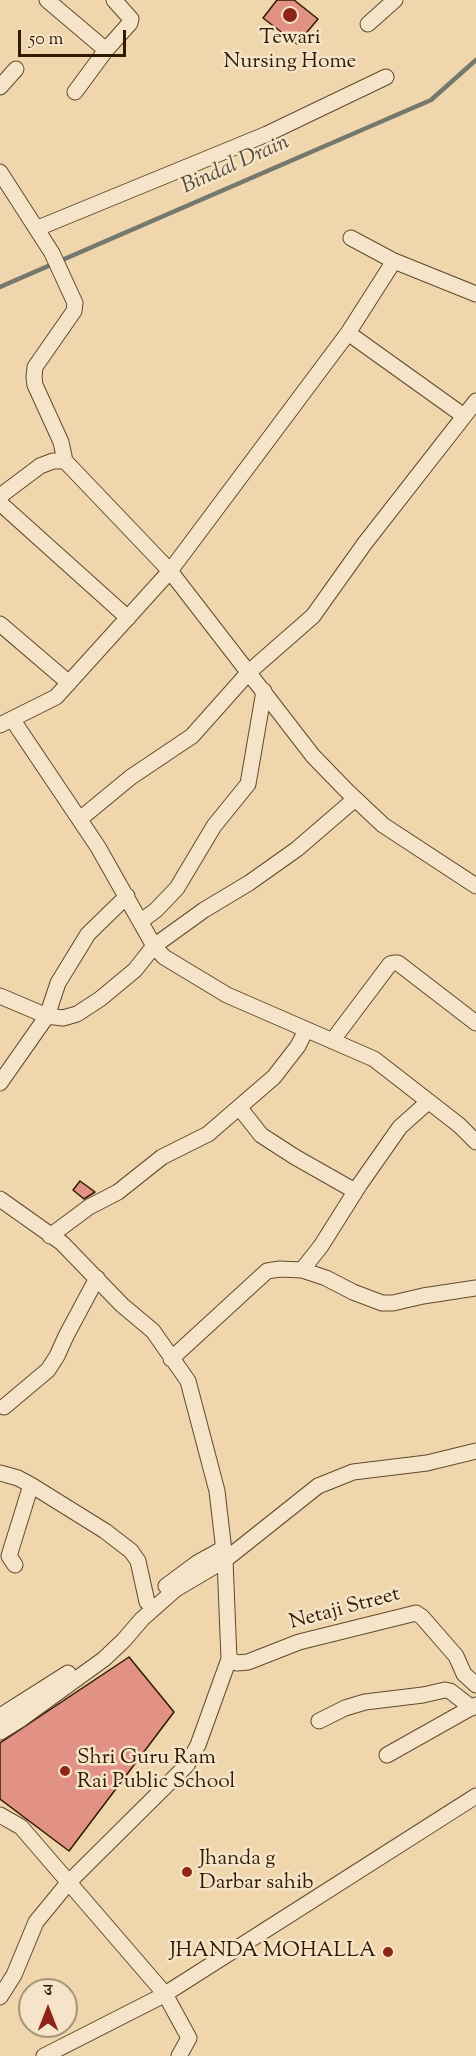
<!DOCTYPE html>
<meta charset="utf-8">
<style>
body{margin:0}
#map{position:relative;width:476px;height:2056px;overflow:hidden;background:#efd6ac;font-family:"Sorts Mill Goudy","Noto Serif Devanagari",serif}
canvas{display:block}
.north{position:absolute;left:18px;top:1978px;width:60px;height:60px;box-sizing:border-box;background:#f5e4c9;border:2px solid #a79479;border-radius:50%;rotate:0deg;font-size:16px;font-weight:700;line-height:24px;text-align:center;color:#311b00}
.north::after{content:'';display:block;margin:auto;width:21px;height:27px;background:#8f2418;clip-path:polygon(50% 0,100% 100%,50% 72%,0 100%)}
.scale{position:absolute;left:18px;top:30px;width:108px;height:27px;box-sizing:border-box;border:3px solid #311b00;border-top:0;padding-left:8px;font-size:18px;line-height:21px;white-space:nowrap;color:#311b00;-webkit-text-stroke:4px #f5e4c9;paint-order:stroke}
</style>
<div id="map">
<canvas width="476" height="2056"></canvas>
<div class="north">उ</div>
<div class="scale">50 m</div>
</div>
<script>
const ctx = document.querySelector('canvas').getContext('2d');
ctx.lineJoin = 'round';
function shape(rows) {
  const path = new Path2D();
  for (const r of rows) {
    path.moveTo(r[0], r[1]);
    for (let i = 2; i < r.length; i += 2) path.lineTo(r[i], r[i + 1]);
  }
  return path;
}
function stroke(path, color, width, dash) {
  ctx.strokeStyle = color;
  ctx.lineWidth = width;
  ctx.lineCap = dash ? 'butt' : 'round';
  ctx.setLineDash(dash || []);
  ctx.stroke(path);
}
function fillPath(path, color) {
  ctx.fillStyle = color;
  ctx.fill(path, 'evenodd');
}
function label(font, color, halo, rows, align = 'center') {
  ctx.font = font + ' "Sorts Mill Goudy",serif';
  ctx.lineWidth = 5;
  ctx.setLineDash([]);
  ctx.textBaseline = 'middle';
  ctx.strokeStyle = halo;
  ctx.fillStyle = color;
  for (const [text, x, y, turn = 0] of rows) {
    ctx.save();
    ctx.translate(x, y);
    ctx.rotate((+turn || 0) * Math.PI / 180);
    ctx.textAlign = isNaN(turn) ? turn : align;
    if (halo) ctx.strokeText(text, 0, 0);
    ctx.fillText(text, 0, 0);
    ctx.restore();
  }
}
const stream = shape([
 [0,287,431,100,476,60]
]);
const building = shape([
 [277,0,294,0,318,19,297,44,263,18,277,0],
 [80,1181,95,1192,84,1199,73,1190,80,1181],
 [129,1657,174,1712,69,1851,0,1799,0,1743,129,1657]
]);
const street = shape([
 [47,0,106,50,130,23,131,19,114,0],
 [368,24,395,0],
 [0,87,16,69],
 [75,92,106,50],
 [0,172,52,253,75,303,74,311,35,367,34,377,35,385,61,442,65,461,170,571,313,756,348,792,383,825,476,886],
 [38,228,267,134,386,77],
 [351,238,394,261,476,294],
 [348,333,464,416],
 [0,496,40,466,53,461,65,461],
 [0,503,128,618],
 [0,624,69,683],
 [12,719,98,847,154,946,164,957,227,995,374,1059,459,1125,476,1142],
 [0,725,56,697,170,571,348,333,394,261],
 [80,819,131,777,192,736,249,672,313,616,365,543,476,401],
 [141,921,156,910,177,888,214,826,248,784,264,691],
 [0,996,47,1016,63,1018,77,1014,100,999,135,970,154,946,204,910,249,883,297,849,355,799],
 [332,1041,390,964,394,963,398,963,476,1023],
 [0,1083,47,1016,58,983,88,934,127,896],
 [239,1107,261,1135,295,1157,355,1191],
 [0,1199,62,1243,122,1305,153,1331,188,1381,217,1491,225,1560,229,1659,198,1745,187,1765,68,1883,36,1922,14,1975,0,1997],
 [50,1236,89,1207,118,1192,162,1157,208,1134,274,1077,298,1046,306,1030],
 [302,1270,321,1246,360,1184,400,1127,428,1102],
 [171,1359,267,1271,280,1269,302,1270,326,1278,353,1292,382,1303,393,1303,423,1296,476,1288],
 [4,1407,48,1370,57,1356,66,1336,97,1278],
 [0,1473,18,1478,31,1485,105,1531,131,1551,138,1561,147,1602],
 [15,1565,9,1556,31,1485],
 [166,1586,197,1563,224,1548],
 [229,1659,237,1663,248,1662,299,1642,416,1613,422,1617,456,1656,464,1674,476,1685],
 [0,1716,68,1673],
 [319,1721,345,1708,365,1702,423,1695,445,1690,450,1691,472,1708],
 [0,1732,21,1719,104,1659,124,1640,142,1619,176,1589,225,1560,318,1486,353,1472,427,1463,476,1451],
 [387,1755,476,1705],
 [0,1815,21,1827,165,1994,189,2038,179,2056],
 [44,2056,162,1996,476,1796]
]);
const markers = [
 [290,15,8,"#8f2418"],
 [65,1771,6,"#8f2418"],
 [187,1872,6,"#8f2418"],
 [388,1952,6,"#8f2418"]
];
const poiNames = [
 ["Tewari",290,39,"center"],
 ["Nursing Home",290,63,"center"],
 ["Shri Guru Ram",77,1759],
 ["Rai Public School",77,1783],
 ["Jhanda g",199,1860],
 ["Darbar sahib",199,1884],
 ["JHANDA MOHALLA",376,1952,"right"]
];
const streetNames = [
 ["Netaji Street",345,1610,-15]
];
const waterNames = [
 ["Bindal Drain",236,166,-24]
];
stroke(stream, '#74786d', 4.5);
fillPath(building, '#e29284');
stroke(building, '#311b00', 1.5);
stroke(street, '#604a2b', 17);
stroke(street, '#f5e4c9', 15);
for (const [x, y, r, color] of markers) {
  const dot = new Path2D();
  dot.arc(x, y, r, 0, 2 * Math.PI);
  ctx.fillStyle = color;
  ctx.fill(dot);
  stroke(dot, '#f5e4c9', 2);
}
label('21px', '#311b00', '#f5e4c9', poiNames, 'left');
label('21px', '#311b00', '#f5e4c9', streetNames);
label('italic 22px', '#524a37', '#f5e4c9', waterNames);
</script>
